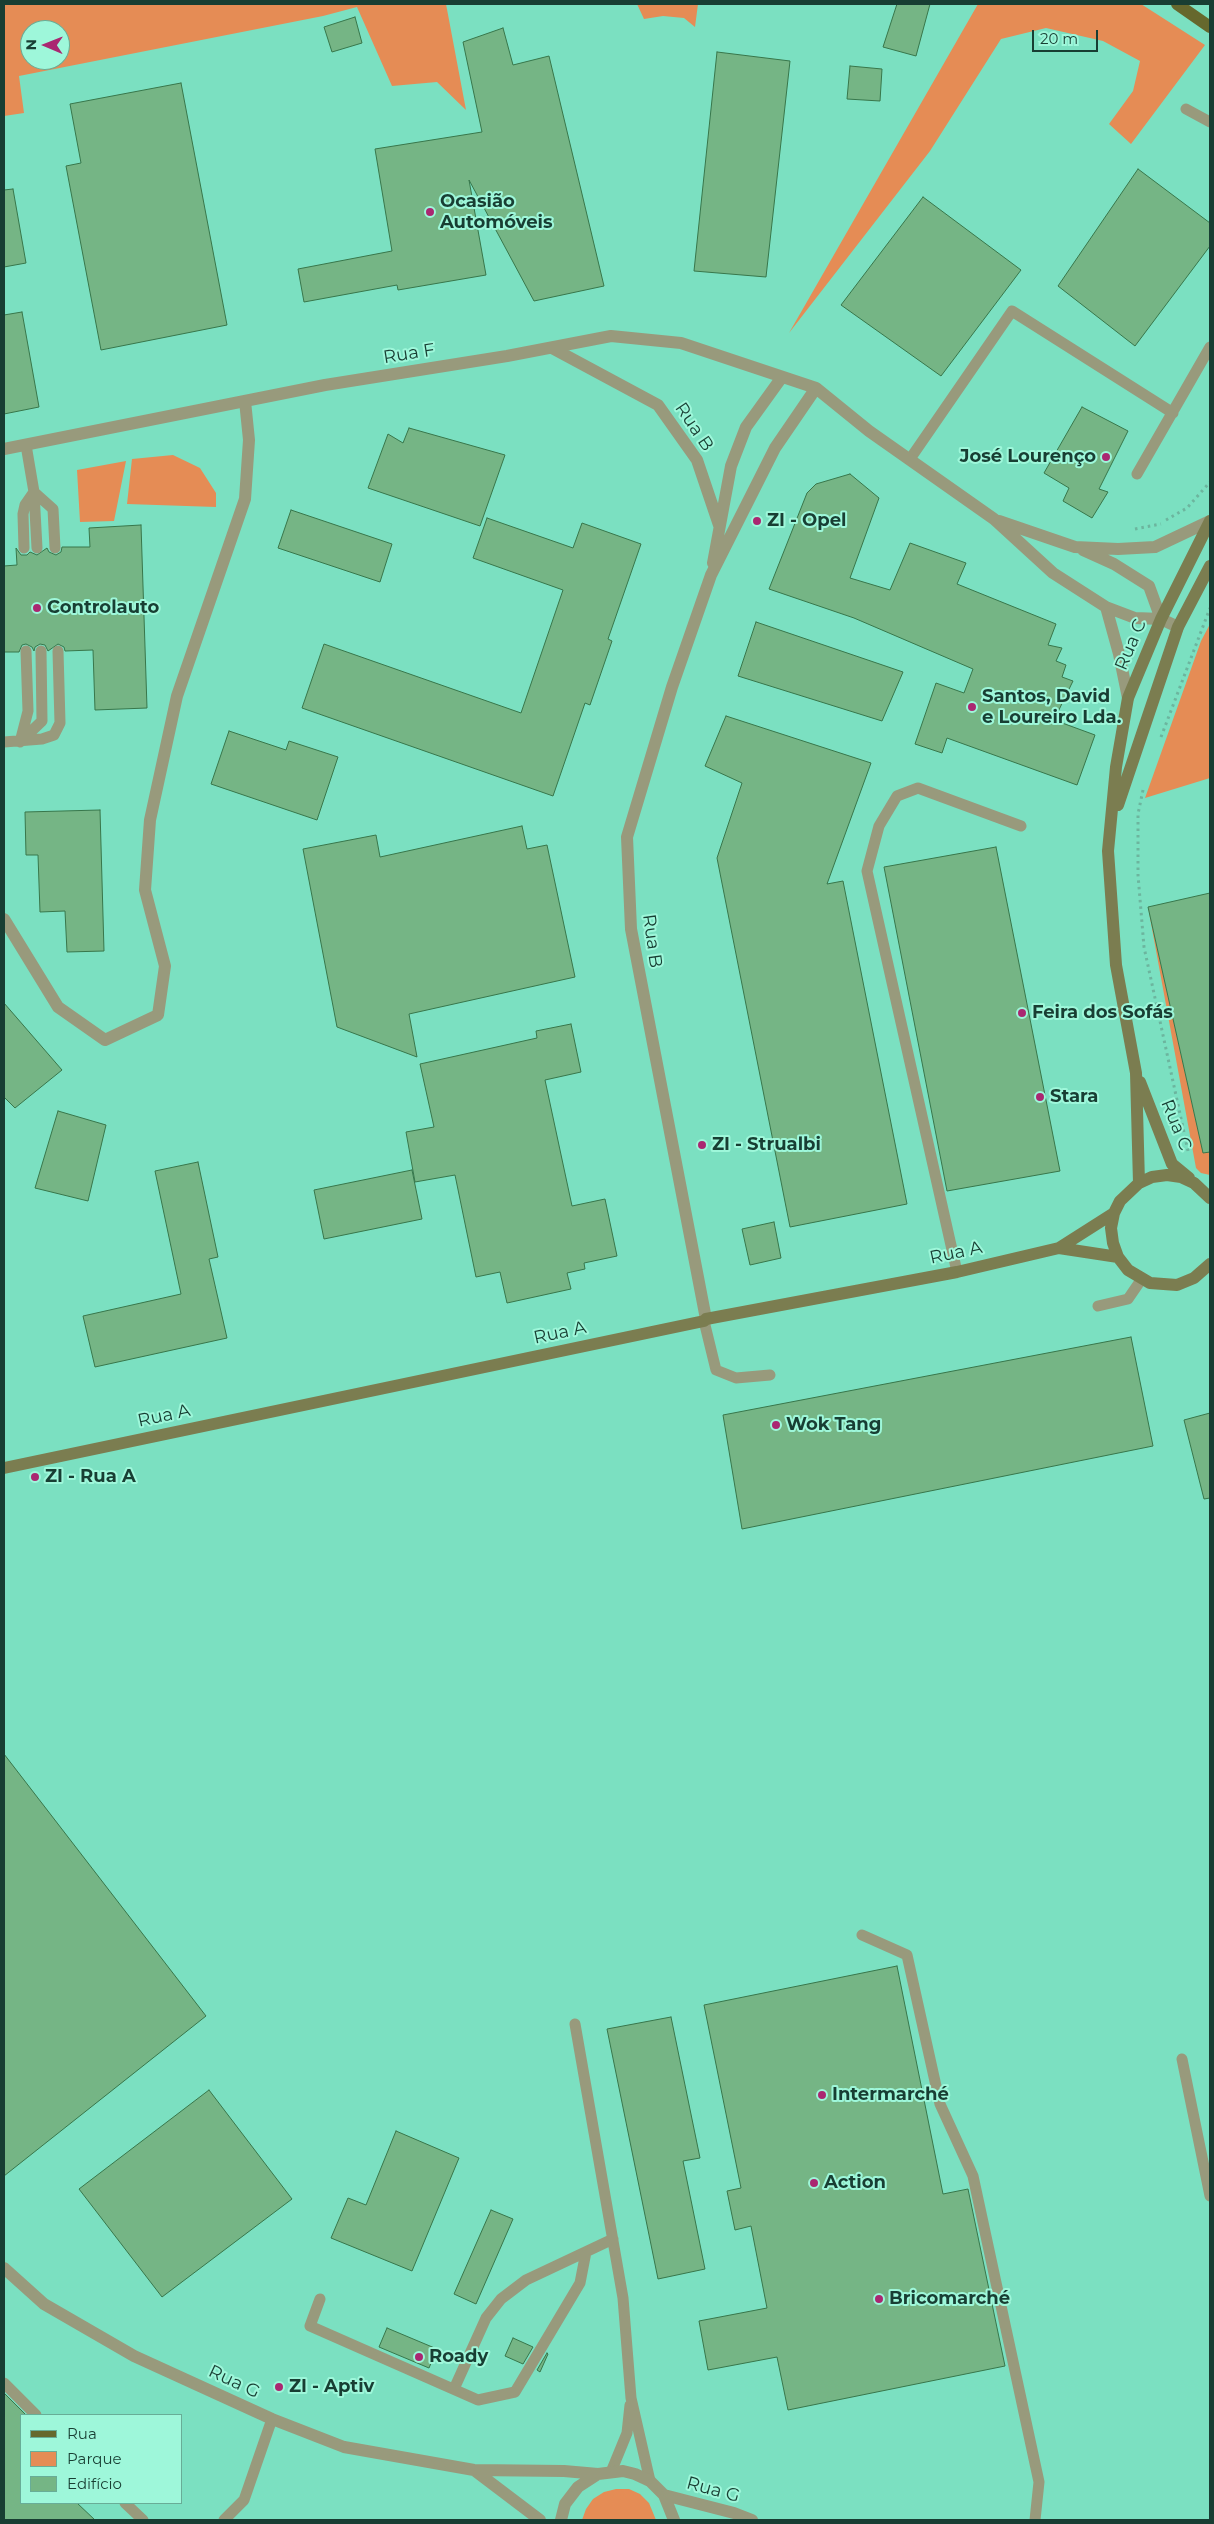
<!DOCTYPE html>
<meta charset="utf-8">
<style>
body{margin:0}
#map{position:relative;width:1214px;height:2524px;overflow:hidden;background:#91eacd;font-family:Montserrat,sans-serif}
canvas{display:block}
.frame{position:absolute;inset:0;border:5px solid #183e33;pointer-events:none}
.legend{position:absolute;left:20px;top:2414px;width:162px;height:90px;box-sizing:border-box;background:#9ef7da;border:1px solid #68ad97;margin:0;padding:6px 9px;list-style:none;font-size:15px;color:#183e33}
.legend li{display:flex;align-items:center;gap:10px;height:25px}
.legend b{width:25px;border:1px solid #68ad97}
.north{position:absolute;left:20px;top:20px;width:50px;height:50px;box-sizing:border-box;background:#9ef7da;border:1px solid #68ad97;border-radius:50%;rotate:271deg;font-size:14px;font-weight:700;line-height:20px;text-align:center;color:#183e33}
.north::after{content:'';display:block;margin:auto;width:18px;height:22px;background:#aa2771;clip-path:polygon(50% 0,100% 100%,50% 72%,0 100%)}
.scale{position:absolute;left:1032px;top:30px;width:66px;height:22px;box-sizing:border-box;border:2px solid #183e33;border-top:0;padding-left:6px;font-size:15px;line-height:18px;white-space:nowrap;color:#183e33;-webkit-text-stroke:4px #9ef7da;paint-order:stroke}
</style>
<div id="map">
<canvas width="1214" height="2524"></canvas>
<div class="frame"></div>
<ul class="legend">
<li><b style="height:6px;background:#66682d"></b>Rua</li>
<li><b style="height:14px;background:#e58c55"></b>Parque</li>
<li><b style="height:14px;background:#75b585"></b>Edifício</li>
</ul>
<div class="north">N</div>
<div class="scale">20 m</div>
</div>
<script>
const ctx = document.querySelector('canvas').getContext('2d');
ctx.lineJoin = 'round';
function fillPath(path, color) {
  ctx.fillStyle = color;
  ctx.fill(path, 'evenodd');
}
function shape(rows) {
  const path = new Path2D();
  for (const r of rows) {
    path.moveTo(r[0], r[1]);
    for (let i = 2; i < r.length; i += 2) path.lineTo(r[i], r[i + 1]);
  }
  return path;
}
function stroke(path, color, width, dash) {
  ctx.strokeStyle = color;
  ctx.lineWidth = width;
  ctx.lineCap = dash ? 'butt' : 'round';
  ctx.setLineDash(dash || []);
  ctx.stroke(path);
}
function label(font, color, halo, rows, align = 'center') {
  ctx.font = font + ' Montserrat,sans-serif';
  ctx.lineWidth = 4;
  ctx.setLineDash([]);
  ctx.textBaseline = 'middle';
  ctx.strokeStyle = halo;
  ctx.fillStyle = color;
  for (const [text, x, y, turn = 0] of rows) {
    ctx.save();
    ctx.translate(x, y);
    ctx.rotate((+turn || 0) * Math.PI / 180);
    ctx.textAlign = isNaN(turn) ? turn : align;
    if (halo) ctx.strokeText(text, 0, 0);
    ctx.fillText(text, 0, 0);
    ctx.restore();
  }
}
const built = shape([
 [4,4,1210,4,1210,2520,4,2520],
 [30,30,60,30,60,60,30,60],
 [21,2415,181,2415,181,2503,21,2503]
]);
const green = shape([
 [4,4,446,4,466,110,437,82,392,86,357,7,323,16,19,76,24,113,4,116],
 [30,30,60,30,60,60,30,60],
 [637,4,698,4,695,27,684,18,663,16,644,19],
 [978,4,1141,4,1205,45,1131,144,1109,124,1133,91,1140,61,1103,41,1046,28,1001,39,930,151,789,333],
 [173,455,200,468,216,493,216,507,127,504,132,459],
 [126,461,114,521,80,522,77,470],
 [1210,624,1210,778,1145,798,1201,641],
 [1148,907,1201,1144,1210,1143,1210,1175,1201,1173,1196,1168],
 [616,2489,629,2489,640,2494,649,2503,656,2520,582,2520,586,2509,593,2499,604,2492]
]);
const building = shape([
 [897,4,930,4,916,56,883,47,897,4],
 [355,17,362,43,332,52,324,27,355,17],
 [503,28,513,65,549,56,604,286,534,301,469,180,486,275,398,290,397,285,304,302,298,269,392,251,375,149,482,132,463,42,503,28],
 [717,52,790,61,766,277,694,271,717,52],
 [850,66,882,69,880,101,847,99,850,66],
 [181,83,227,325,101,350,66,166,81,163,70,104,181,83],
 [1138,169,1210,223,1210,246,1135,346,1058,286,1138,169],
 [13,189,26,263,4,267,4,190,13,189],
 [923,197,1021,270,941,376,841,305,923,197],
 [22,312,39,407,4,414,4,315,22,312],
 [1082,407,1128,431,1099,489,1108,492,1092,518,1063,501,1069,488,1044,473,1082,407],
 [409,428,505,455,480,526,368,488,388,434,403,443,409,428],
 [850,474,879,498,850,578,890,590,910,543,966,563,957,584,1056,624,1048,645,1062,648,1056,661,1066,665,1062,677,1073,681,1054,720,1095,735,1077,785,947,738,942,753,915,744,936,683,964,693,973,669,854,618,769,589,807,493,816,484,850,474],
 [291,510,392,544,380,582,278,548,291,510],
 [487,518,573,548,582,523,641,544,608,639,612,641,590,705,585,703,553,796,302,708,324,644,521,713,563,590,473,558,487,518],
 [141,525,147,708,95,710,93,650,65,651,64,647,58,644,48,651,45,645,40,644,35,647,34,651,32,647,26,644,22,645,19,652,4,652,4,566,17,565,16,548,21,555,27,555,30,552,37,555,47,548,49,552,56,555,61,552,62,547,90,547,89,528,141,525],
 [756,622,903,672,882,721,738,676,756,622],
 [726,716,871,763,827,884,843,881,907,1204,790,1227,717,858,742,783,705,766,726,716],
 [229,731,286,750,289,741,338,757,317,820,211,784,229,731],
 [100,810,104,951,67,952,65,911,40,912,38,855,26,855,25,812,100,810],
 [522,826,527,849,547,845,575,977,409,1014,417,1057,337,1027,303,849,376,835,380,857,522,826],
 [996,847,1060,1171,947,1191,884,867,996,847],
 [1210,893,1210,1152,1203,1153,1148,907,1210,893],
 [4,1003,62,1070,15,1108,4,1097,4,1003],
 [571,1024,581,1072,545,1080,572,1206,605,1199,617,1256,584,1263,585,1269,567,1273,571,1289,507,1303,500,1272,476,1277,455,1175,415,1182,406,1132,434,1127,420,1064,537,1038,536,1031,571,1024],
 [58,1111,106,1125,88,1201,35,1188,58,1111],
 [198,1162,218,1257,209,1259,227,1338,95,1367,83,1316,181,1294,155,1171,198,1162],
 [412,1170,422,1219,324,1239,314,1190,412,1170],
 [774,1222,781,1258,750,1265,742,1229,774,1222],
 [1131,1337,1153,1446,742,1529,723,1415,1131,1337],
 [1210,1413,1210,1498,1204,1499,1184,1420,1210,1413],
 [4,1754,206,2016,4,2176,4,1754],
 [897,1966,943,2194,968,2189,1005,2366,788,2410,777,2357,708,2370,699,2321,767,2308,751,2226,735,2230,727,2191,741,2188,704,2005,897,1966],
 [671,2017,700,2158,683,2161,705,2269,658,2279,607,2029,671,2017],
 [209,2090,292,2199,162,2297,79,2189,209,2090],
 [396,2131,459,2158,412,2271,331,2238,348,2198,366,2205,396,2131],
 [491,2210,513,2219,476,2304,454,2294,491,2210],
 [387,2328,437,2349,429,2368,379,2347,387,2328],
 [513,2338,533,2347,523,2364,505,2356,513,2338],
 [547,2353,548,2354,540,2372,537,2370,547,2353],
 [4,2393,26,2415,21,2415,21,2503,77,2503,95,2520,4,2520,4,2393]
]);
const path = shape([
 [1166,520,1187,508,1210,482],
 [1135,529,1161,524],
 [1161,737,1210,608],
 [1143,790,1138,814,1138,875,1144,947,1188,1151]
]);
const lane = shape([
 [1186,109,1210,122],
 [910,459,1012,311,1173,413],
 [1137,474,1210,347],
 [34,492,53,509,55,548],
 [34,492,37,548],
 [24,548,23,514,25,505,34,492,26,445],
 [4,742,42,739,54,735,60,723,58,651],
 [20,742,42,721,41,651],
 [20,742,28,711,26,651],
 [957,1272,867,871,879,826,897,796,918,788,1021,826],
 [1098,1306,1128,1299,1141,1280],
 [704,1321,716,1370,736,1378,770,1375],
 [862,1935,907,1955,940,2104,973,2176,1039,2482,1035,2520],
 [575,2024,623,2298,631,2398,650,2481],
 [1182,2059,1210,2196],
 [320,2299,310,2326,478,2400,515,2392,580,2283,586,2252],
 [4,2383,36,2415],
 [454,2389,486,2318,501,2299,526,2280,613,2239],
 [611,2472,627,2433,630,2405],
 [125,2503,143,2520],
 [224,2520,244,2500,272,2419]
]);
const street = shape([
 [552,348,658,405,697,460,719,525],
 [4,449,325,385,507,356,611,336,681,343,816,388,869,431,994,519,1053,573,1106,607,1119,654,1128,698],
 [999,521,1075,547,1118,549,1155,547,1210,521],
 [1083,550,1114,564,1149,586,1161,619],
 [713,563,731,466,746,427,782,377],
 [1106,607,1135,618,1161,619,1178,627],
 [4,919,58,1007,105,1040,158,1015,165,966,145,890,150,820,177,696,245,499,249,440,245,401],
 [706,1319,631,929,627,837,672,687,711,575,775,448,816,388],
 [4,2268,44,2304,134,2356,272,2419,344,2447,474,2470,564,2471,598,2474],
 [474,2470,540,2520],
 [664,2495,734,2513,752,2520],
 [561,2520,565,2504,578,2487,598,2474,623,2471,635,2474,650,2481,664,2495,674,2520]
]);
const secondary = shape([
 [1118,805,1178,627,1210,566],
 [1140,1082,1172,1164,1189,1178],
 [1139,1183,1136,1073,1116,965,1108,851,1116,767,1128,698,1161,619,1210,521],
 [1210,1198,1194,1183,1181,1177,1167,1175,1152,1177,1139,1183,1120,1201,1114,1213,1111,1228,1113,1243,1118,1257,1128,1270,1150,1283,1177,1285,1194,1278,1210,1264],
 [1059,1248,1118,1257],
 [4,1468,704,1321,706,1319,957,1272,1059,1248,1114,1213]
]);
const primary = shape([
 [1177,4,1210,27]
]);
const markers = [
 [430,212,5,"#aa2771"],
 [1106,457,5,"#aa2771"],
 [757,521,5,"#aa2771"],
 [37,608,5,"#aa2771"],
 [972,707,5,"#aa2771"],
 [1022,1013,5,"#aa2771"],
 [1040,1097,5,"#aa2771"],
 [702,1145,5,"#aa2771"],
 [776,1425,5,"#aa2771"],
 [35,1477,5,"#aa2771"],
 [822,2095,5,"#aa2771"],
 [814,2183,5,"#aa2771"],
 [879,2299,5,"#aa2771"],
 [419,2357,5,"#aa2771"],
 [279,2387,5,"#aa2771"]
];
const poiNames = [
 ["Ocasião",440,202],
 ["Automóveis",440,223],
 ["José Lourenço",1096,457,"right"],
 ["ZI - Opel",767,521],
 ["Controlauto",47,608],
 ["Santos, David",982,697],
 ["e Loureiro Lda.",982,718],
 ["Feira dos Sofás",1032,1013],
 ["Stara",1050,1097],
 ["ZI - Strualbi",712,1145],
 ["Wok Tang",786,1425],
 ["ZI - Rua A",45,1477],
 ["Intermarché",832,2095],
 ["Action",824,2183],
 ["Bricomarché",889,2299],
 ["Roady",429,2357],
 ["ZI - Aptiv",289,2387]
];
const streetNames = [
 ["Rua F",409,354,-9],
 ["Rua B",694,427,56],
 ["Rua C",1131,645,-67],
 ["Rua B",652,941,82],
 ["Rua C",1176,1125,68],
 ["Rua A",956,1253,-12],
 ["Rua A",560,1333,-12],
 ["Rua A",164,1416,-12],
 ["Rua G",234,2382,25],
 ["Rua G",713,2490,15]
];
fillPath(built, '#7be0c1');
fillPath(green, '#e58c55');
fillPath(building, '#75b585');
stroke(building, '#38774b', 1);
stroke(path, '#6cb59e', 3, [2.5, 4]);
stroke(lane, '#989a7c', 11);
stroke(street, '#989a7c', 12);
stroke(secondary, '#7b7d50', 12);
stroke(primary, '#66682d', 12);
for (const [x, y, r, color] of markers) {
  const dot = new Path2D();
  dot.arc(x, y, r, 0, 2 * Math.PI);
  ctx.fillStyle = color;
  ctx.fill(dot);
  stroke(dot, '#9ef7da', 2);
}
label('bold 18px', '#183e33', '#9ef7da', poiNames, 'left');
label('18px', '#183e33', '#9ef7da', streetNames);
</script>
